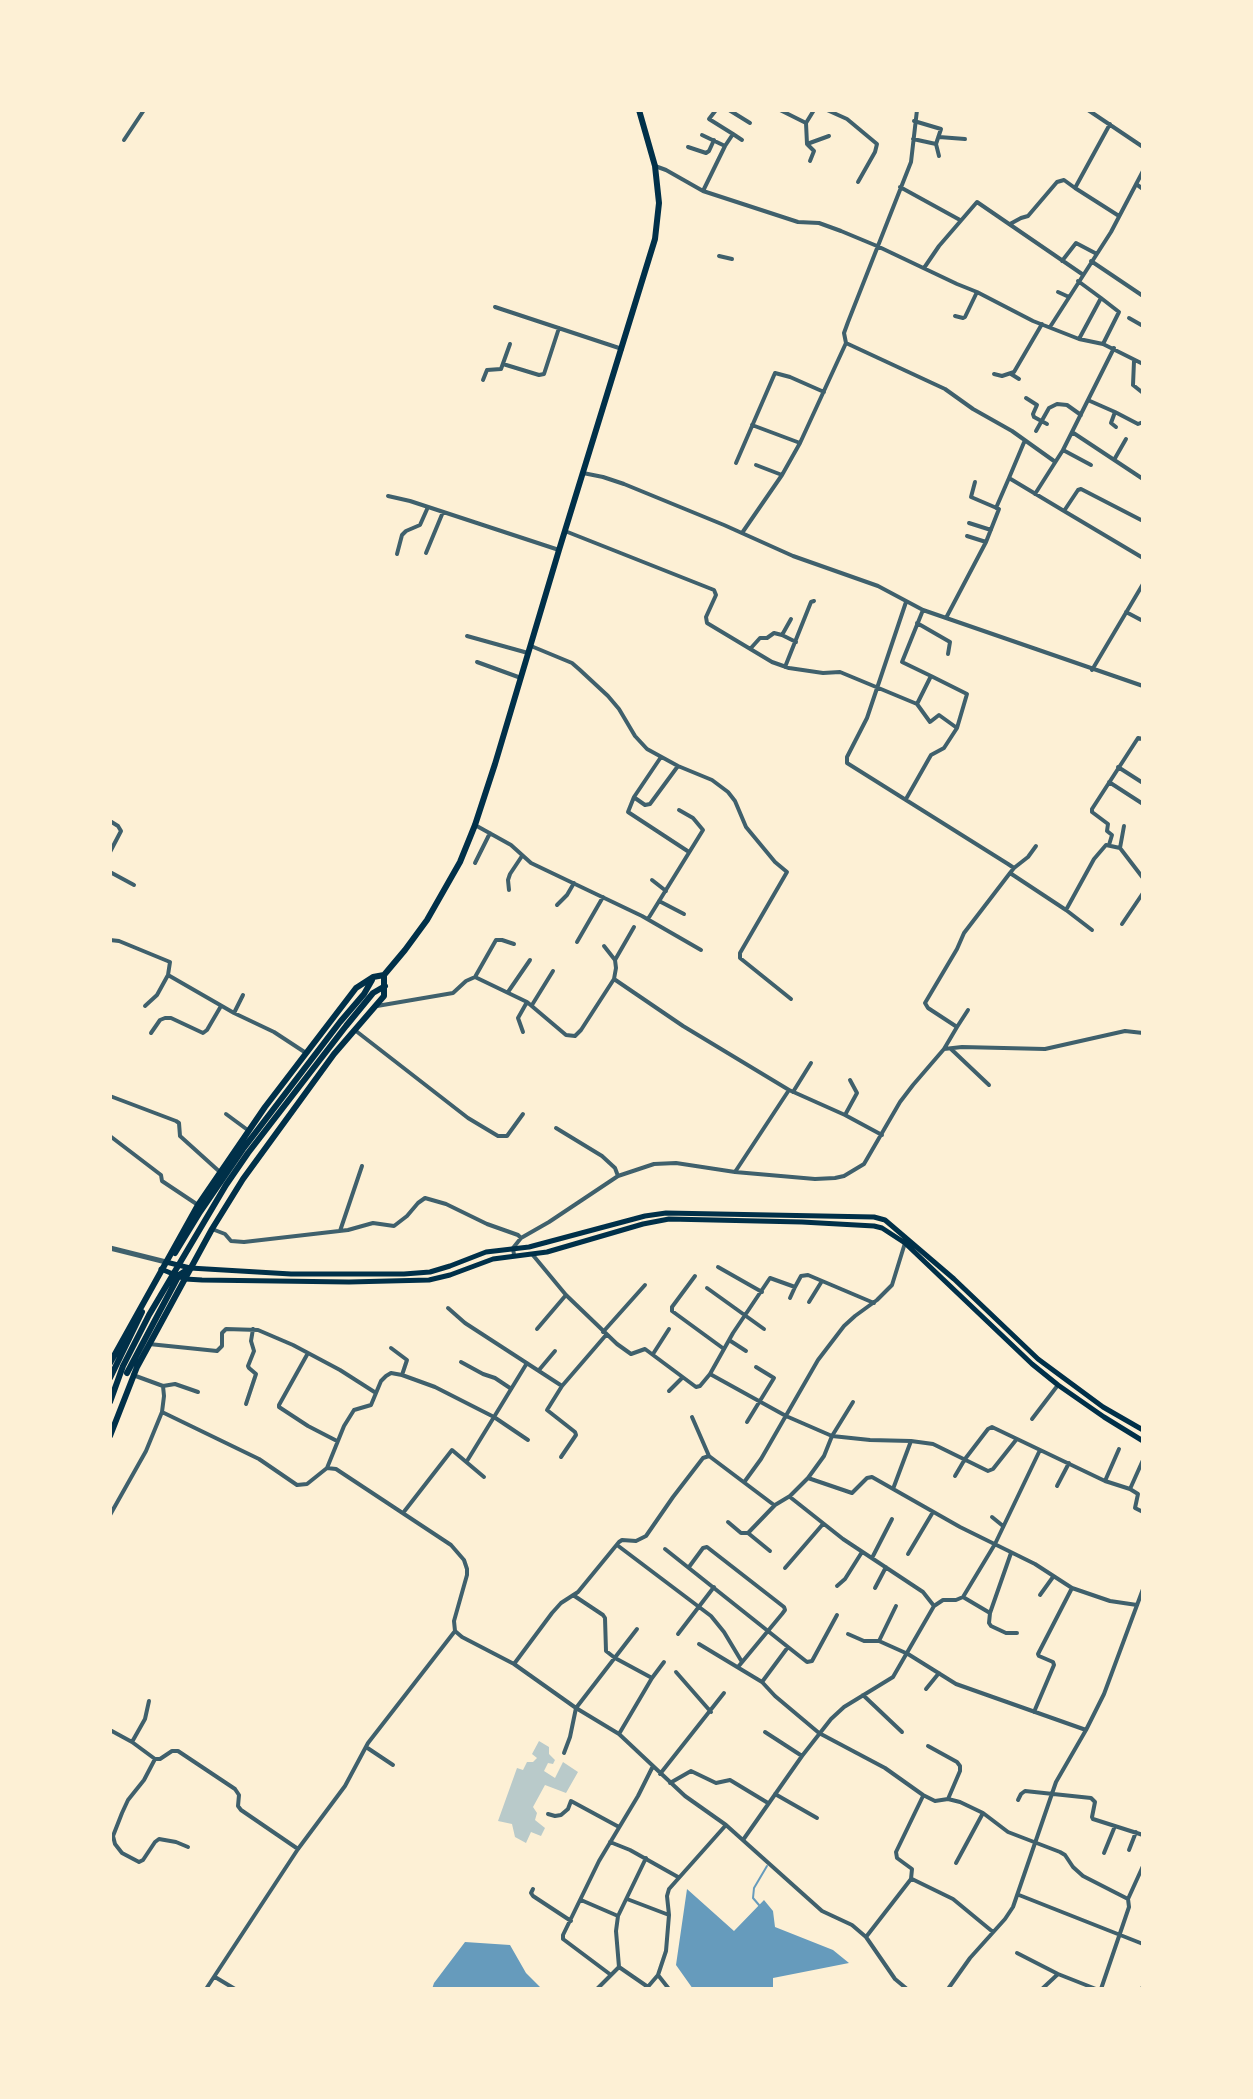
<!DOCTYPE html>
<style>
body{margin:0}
#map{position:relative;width:1253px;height:2099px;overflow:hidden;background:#fdf0d5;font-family:"Public Sans",sans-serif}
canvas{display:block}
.frame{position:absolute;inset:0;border:112px solid #fdf0d5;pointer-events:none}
</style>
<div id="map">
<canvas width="1253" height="2099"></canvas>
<div class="frame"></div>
</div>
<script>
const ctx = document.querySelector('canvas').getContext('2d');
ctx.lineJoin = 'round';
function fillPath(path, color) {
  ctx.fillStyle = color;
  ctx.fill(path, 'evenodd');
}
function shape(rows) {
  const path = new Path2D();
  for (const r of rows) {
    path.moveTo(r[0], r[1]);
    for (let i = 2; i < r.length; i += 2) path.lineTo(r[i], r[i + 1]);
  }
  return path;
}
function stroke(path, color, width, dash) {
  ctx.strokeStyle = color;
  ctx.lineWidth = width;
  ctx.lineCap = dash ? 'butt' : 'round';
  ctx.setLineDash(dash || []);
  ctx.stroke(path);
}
const green = shape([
 [539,1741,549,1747,549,1754,555,1760,553,1764,548,1763,544,1771,555,1778,563,1762,578,1772,566,1793,545,1785,533,1807,537,1813,535,1820,545,1828,541,1836,531,1832,526,1843,515,1837,512,1824,498,1821,517,1768,523,1770,527,1762,533,1762,537,1758,532,1754]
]);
const water = shape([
 [687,1889,734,1931,764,1900,773,1911,775,1927,833,1950,849,1963,773,1978,773,1989,693,1989,676,1965],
 [465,1942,510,1945,526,1973,542,1989,432,1989,434,1983]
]);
const stream = shape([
 [759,1905,753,1898,754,1888,767,1866]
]);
const minor = shape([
 [716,110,709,119,733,134],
 [729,110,750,123],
 [780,110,806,123,814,110],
 [827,110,847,119,877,144,875,152,858,182],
 [1088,110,1143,147],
 [914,121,941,129,936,144],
 [806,123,807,144,814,151,810,161],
 [702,135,725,146,703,191],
 [939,137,965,139],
 [913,139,936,144,939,156],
 [124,140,144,110],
 [807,144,829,136],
 [725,146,733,134,742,140],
 [688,147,706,153,709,151,714,140],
 [655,166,666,170,703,191,798,222,819,223,841,231,877,246,957,284,977,292,1033,321,1079,339,1103,344,1143,364],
 [1136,184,1143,189],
 [900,187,960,220],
 [1075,188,1119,216],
 [1010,224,1021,218,1028,216,1057,182,1064,180,1075,188,1110,124],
 [719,256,732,259],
 [1062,261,1076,243,1095,253],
 [1091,261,1143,296],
 [924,268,939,246,977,202,1082,274],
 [1078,281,1101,298],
 [1058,292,1069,297],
 [495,307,622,349],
 [955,316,963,318,965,317,977,292],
 [1129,318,1143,326],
 [1050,327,1111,232,1143,171],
 [1079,339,1101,298,1119,312,1103,344],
 [846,343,945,389,973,409,1012,431,1054,461],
 [1134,361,1133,385,1143,393],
 [503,364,539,375,544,374,559,328],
 [994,374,1002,376,1014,372,1042,324],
 [1011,374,1019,379],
 [483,380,487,370,501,369,510,344],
 [1026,398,1037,405,1033,414,1034,417,1047,424],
 [1090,401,1115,412,1111,423,1116,427],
 [1115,412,1138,424,1143,422],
 [752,425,800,443],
 [1036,431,1049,408,1057,404,1067,405,1081,415],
 [1072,432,1143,479],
 [1025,440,1009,478,1064,511],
 [1063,450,1114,348],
 [1114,460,1126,439],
 [736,463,775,373,790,377,824,392],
 [756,465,782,475],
 [583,473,603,477,624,484,724,525,793,556,878,586,923,610,1143,686],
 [1035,494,1063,450,1091,465],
 [388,496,410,501,559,550],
 [996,508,1009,478],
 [1143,521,1081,489,1078,490,1064,511,1143,558],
 [969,523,991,530],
 [565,531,714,590,716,595,706,617,707,623,772,662,789,668,823,673,840,672,917,704,930,722,939,715,957,728],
 [742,533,782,475,800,443,846,343,844,333,848,322,911,162,917,110],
 [967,536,986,542],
 [426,553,443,512],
 [397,554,402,535,406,531,420,525,428,507],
 [906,602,867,718,847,757,847,763,1008,864,1014,868,1010,873],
 [923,610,902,662,931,676],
 [1126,612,1143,621],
 [946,618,986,542,999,509,971,497,975,482],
 [791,619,782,635,796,642],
 [917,623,950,642,948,654],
 [467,636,528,653],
 [531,646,572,663,580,670,608,696,619,709,635,736,647,749,678,766,712,780,728,792,735,801,746,827,775,862,787,872,740,953,740,958,791,999],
 [751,648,760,638,767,638,774,633,782,635],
 [477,662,521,678],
 [785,667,811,602,814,601],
 [1092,670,1143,584],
 [661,757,634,797,628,812,689,852],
 [1118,767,1143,783],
 [1109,782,1143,804],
 [635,798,645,805,650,804,678,766],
 [906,799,931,755,944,748,957,728,967,694,931,676,917,704],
 [110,821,118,826,121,831,110,852],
 [475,825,511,845,531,863,642,916,701,950],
 [1109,845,1112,835,1107,831,1108,824,1092,812,1092,809,1138,738,1143,739],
 [1120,848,1124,826],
 [475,863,490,833],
 [1014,868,1028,857,1036,846],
 [110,872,134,885],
 [652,880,666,891],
 [509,890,508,880,510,874,522,856],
 [659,901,684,914],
 [557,905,567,895,574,883],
 [1066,910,1092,930],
 [648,919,703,830,693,818,679,810],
 [1122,924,1143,893],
 [110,940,119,941,170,962,168,975,157,995,145,1006],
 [577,942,603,897],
 [615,960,634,927],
 [168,975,234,1013,274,1032,306,1053],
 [475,977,527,1002,566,1035,575,1036,581,1030,614,979,616,968,615,960,604,946],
 [614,979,683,1026,789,1090,845,1115,882,1135],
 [508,992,530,960],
 [532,1005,553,971],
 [377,1006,453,993,466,981,475,977,496,940,502,940,514,944],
 [234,1013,243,995],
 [957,1027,968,1010],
 [356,1031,468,1118,498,1136,507,1136,523,1114],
 [523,1032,518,1018,527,1002],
 [151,1033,160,1020,165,1018,171,1018,203,1033,207,1030,221,1006],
 [944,1049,957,1027,928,1008,925,1003,957,949,964,933,1010,873,1066,910,1094,859,1106,845,1120,848,1143,878],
 [951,1049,989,1085],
 [793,1092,811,1063],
 [110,1096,176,1121,179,1123,180,1136,221,1173],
 [226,1114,249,1131],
 [845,1115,857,1093,850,1080],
 [556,1128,602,1156,615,1168,618,1176],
 [110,1136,161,1175,162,1181,198,1205],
 [735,1172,789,1090],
 [212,1229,225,1234,231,1241,244,1242,348,1230,373,1223,394,1226,407,1216,418,1203,425,1198,446,1204,487,1224,518,1235,521,1238],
 [340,1231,362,1166],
 [532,1254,566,1295,617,1344,631,1354,645,1349,696,1387,700,1386,710,1374,786,1416,832,1436,870,1440,911,1441,933,1444,988,1471,993,1469,1016,1440],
 [514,1255,513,1248,521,1238,549,1222,618,1176,654,1164,676,1163,735,1172,815,1179,835,1178,844,1176,864,1164,900,1102,913,1085,944,1049,962,1047,1045,1049,1125,1031,1143,1033],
 [718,1267,762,1292],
 [695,1276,672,1307,672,1311,724,1349],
 [707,1288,764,1329],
 [790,1298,795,1287],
 [809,1302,822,1281],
 [448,1308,465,1323,562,1386,606,1335],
 [537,1329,566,1295],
 [603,1332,645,1285],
 [729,1340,746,1351],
 [149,1344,217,1351,222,1346,222,1333,226,1329,258,1330,293,1345,340,1370,376,1393],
 [391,1348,407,1360,402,1375],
 [308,1353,279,1405,279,1407,308,1426,337,1441],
 [653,1354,669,1329],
 [461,1362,483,1374,495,1378,510,1388],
 [539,1370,555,1351],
 [710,1374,733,1333,770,1278,795,1287,801,1276,808,1275,874,1303],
 [133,1375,163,1386,164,1396,162,1412,259,1459,297,1485,307,1484,327,1468,336,1469,451,1545,464,1560,467,1569,467,1575,454,1621,455,1631,462,1637,514,1664,576,1708,619,1734,685,1796,726,1825,822,1911,852,1925,866,1937,895,1979,907,1989],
 [163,1386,175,1384,198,1392],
 [669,1391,682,1378],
 [246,1404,256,1374,249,1368,248,1366,254,1351,251,1341,253,1329],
 [692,1417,709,1456],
 [1032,1419,1058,1385],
 [747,1422,774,1378,756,1367],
 [709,1456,774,1505],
 [561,1457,576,1435,575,1432,547,1410,562,1386],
 [467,1461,494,1417,528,1440],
 [327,1468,344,1426,354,1410,371,1405,381,1381,386,1376,391,1373,402,1375,435,1387,494,1417,527,1363],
 [955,1476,965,1459,988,1429,992,1427,1105,1481,1130,1489,1138,1494,1135,1508,1143,1512],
 [808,1478,852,1493,867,1478,872,1477,960,1527,1035,1564,1072,1588,1110,1601,1137,1605],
 [745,1481,761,1459,818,1360,844,1326,855,1316,877,1300,892,1285,905,1243],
 [1105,1481,1119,1449],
 [1057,1486,1069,1463],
 [893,1489,911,1441],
 [1130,1489,1143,1460],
 [790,1497,843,1539,923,1592,934,1606],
 [403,1513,452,1450,484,1477],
 [110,1515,146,1451,162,1412],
 [992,1517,1003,1526],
 [728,1522,741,1533,748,1533,775,1505,790,1496,808,1478,824,1456,832,1436,853,1402],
 [748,1533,770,1551],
 [617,1545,711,1616,724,1632,742,1662],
 [665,1549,788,1647],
 [908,1554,933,1512],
 [872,1558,892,1519],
 [689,1567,703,1548,707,1547,784,1607,785,1610,782,1614,738,1667],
 [785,1568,823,1524],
 [837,1586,845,1579,862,1552],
 [875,1588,886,1567],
 [573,1595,603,1615,605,1618,606,1651,615,1658,652,1678,619,1734],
 [1040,1595,1053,1577],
 [963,1597,990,1613,1011,1553],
 [990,1613,989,1623,991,1626,1006,1633,1017,1633],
 [678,1634,714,1587],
 [848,1634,864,1641,879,1641,908,1654,956,1684,1086,1730],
 [879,1641,896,1606],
 [699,1644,762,1682,775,1696,819,1733,885,1768,923,1795,935,1801,948,1799],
 [514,1664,552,1613,561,1603,578,1592,619,1542,622,1540,636,1541,646,1536,673,1497,703,1458,709,1456],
 [676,1672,711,1712],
 [652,1678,664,1662],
 [762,1682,788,1647,807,1662,812,1661,837,1615],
 [926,1689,939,1673],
 [863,1695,902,1732],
 [1034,1712,1054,1665,1053,1662,1039,1656,1038,1654,1072,1588],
 [110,1730,132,1742,155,1759,160,1759,172,1751,178,1751,235,1789,239,1795,238,1806,241,1810,298,1849],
 [765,1732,802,1756],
 [132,1742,145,1719,149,1701],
 [928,1746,957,1762,960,1766,960,1771,948,1799,960,1802,983,1813,1008,1832,1060,1852,1065,1855,1073,1867,1083,1876,1128,1899],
 [366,1747,393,1765],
 [564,1753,570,1737,576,1708,637,1629],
 [155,1759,144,1780,128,1800,122,1813,113,1836,115,1844,122,1853,139,1862,143,1860,155,1842,159,1839,176,1842,188,1847],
 [660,1774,724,1693],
 [670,1783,691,1771,716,1783,730,1780,768,1803],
 [775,1794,817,1818],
 [1018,1800,1021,1794,1025,1791,1091,1798,1095,1802,1092,1817,1093,1819,1143,1835],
 [548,1814,555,1816,561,1815,568,1809,571,1801,619,1827],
 [743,1840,802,1756,831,1719,844,1707,893,1677,934,1606,943,1600,956,1600,963,1597,995,1544,1040,1450],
 [610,1842,630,1850,678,1877],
 [1129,1850,1136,1832],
 [1104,1853,1115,1826],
 [956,1863,983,1813],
 [912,1879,953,1899,993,1932],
 [533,1889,531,1893,533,1896,571,1921],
 [1019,1895,1143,1944],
 [627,1899,669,1915],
 [581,1900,618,1916],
 [866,1937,911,1879,912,1869,897,1858,896,1852,923,1796],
 [1017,1953,1058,1974,1096,1989],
 [619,1967,616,1931,618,1916,646,1858],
 [611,1975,563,1939,563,1935,599,1861,638,1796,653,1766],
 [658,1975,669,1989],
 [215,1977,235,1989],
 [206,1989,298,1849,345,1786,368,1743,455,1631],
 [597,1989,619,1967,648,1987],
 [646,1989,658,1975,666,1951,669,1915,667,1896,669,1889,726,1825],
 [948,1989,970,1958,1005,1919,1013,1907,1056,1782,1086,1730,1104,1694,1143,1589],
 [1042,1989,1058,1974],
 [1101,1989,1129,1907,1128,1899,1143,1866],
 [1142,1989,1143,1986]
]);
const tertiary = shape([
 [110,1248,166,1262]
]);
const secondary = shape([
 [166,1262,190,1268,291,1274,404,1274,430,1272,450,1266,486,1252,529,1247,645,1216,666,1213,874,1217,885,1220,954,1279,1038,1359,1103,1407,1143,1430],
 [161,1269,185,1279,202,1280,349,1282,429,1280,450,1275,493,1259,547,1252,643,1224,669,1219,802,1222,874,1226,882,1228,905,1243,1032,1364,1058,1385,1104,1417,1143,1441]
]);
const primary = shape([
 [175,1253,200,1212,243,1149,340,1022,364,994,372,980],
 [110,1363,198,1205,265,1107,356,988,373,977,384,975,405,950,427,920,460,862,475,825,495,764,559,550,655,239,659,203,655,166,639,110],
 [127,1373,179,1275,190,1268],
 [110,1378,142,1312],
 [110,1402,123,1366,149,1315,226,1185,248,1153,346,1026,373,993,385,986],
 [110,1436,137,1367,212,1229,243,1179,334,1054,384,996,384,975]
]);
fillPath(green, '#b9caca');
fillPath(water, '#669bbc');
stroke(stream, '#669bbc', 2);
stroke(minor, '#3f606c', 4);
stroke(tertiary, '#3f606c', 5);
stroke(secondary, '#003049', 5);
stroke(primary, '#003049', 6);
</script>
